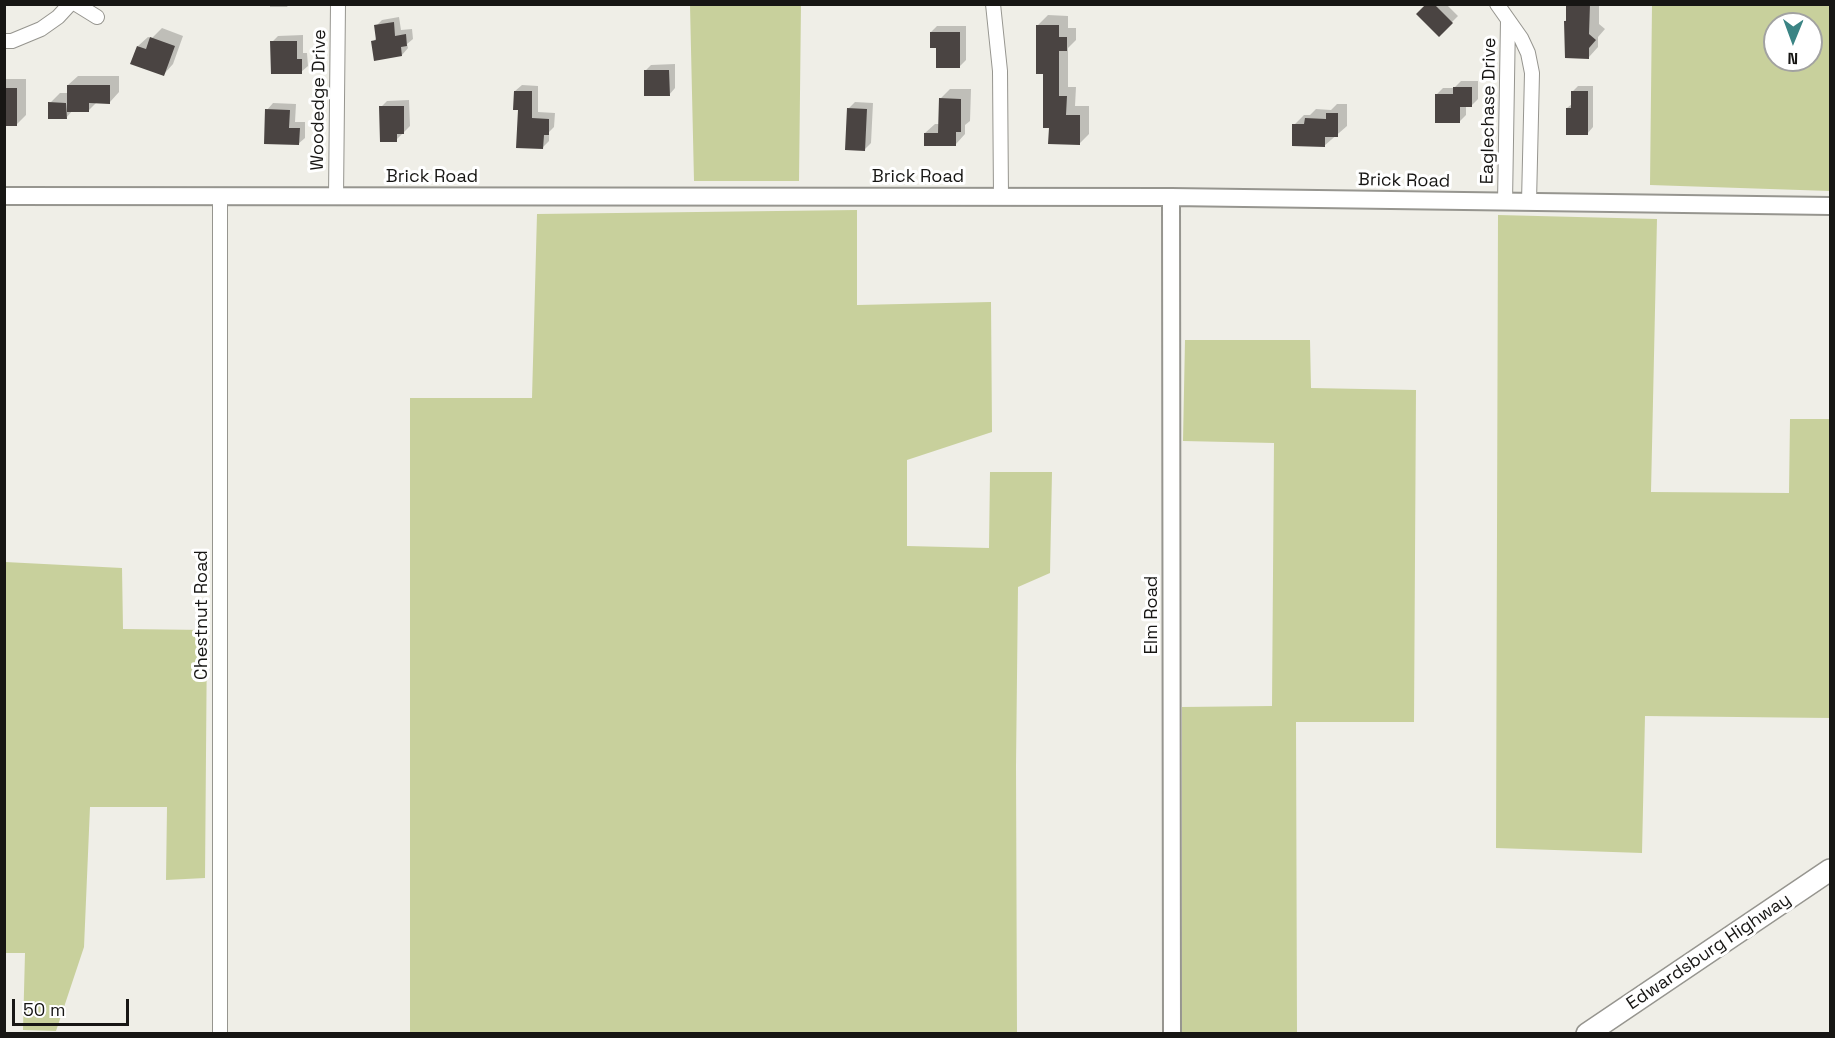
<!DOCTYPE html>
<style>
body{margin:0}
#map{position:relative;width:1835px;height:1038px;overflow:hidden;background:#efeee7;font-family:"Space Grotesk",sans-serif}
canvas{display:block}
.frame{position:absolute;inset:0;border:6px solid #171614;pointer-events:none}
.north{position:absolute;left:1763px;top:12px;width:60px;height:60px;box-sizing:border-box;background:#fff;border:2px solid #a2a2a1;border-radius:50%;rotate:181deg;font-size:16px;font-weight:700;line-height:24px;text-align:center;color:#171614}
.north::after{content:'';display:block;margin:auto;width:21px;height:27px;background:#3b8484;clip-path:polygon(50% 0,100% 100%,50% 72%,0 100%)}
.scale{position:absolute;left:12px;top:999px;width:117px;height:27px;box-sizing:border-box;border:3px solid #171614;border-top:0;padding-left:8px;font-size:18px;line-height:21px;white-space:nowrap;color:#171614;-webkit-text-stroke:4px #fff;paint-order:stroke}
</style>
<div id="map">
<canvas width="1835" height="1038"></canvas>
<div class="frame"></div>
<div class="north">N</div>
<div class="scale">50 m</div>
</div>
<script>
const ctx = document.querySelector('canvas').getContext('2d');
ctx.lineJoin = 'round';
function fillPath(path, color) {
  ctx.fillStyle = color;
  ctx.fill(path, 'evenodd');
}
function shape(rows) {
  const path = new Path2D();
  for (const r of rows) {
    path.moveTo(r[0], r[1]);
    for (let i = 2; i < r.length; i += 2) path.lineTo(r[i], r[i + 1]);
  }
  return path;
}
function stroke(path, color, width, dash) {
  ctx.strokeStyle = color;
  ctx.lineWidth = width;
  ctx.lineCap = dash ? 'butt' : 'round';
  ctx.setLineDash(dash || []);
  ctx.stroke(path);
}
function label(font, color, halo, rows, align = 'center') {
  ctx.font = font + ' "Space Grotesk",sans-serif';
  ctx.lineWidth = 6;
  ctx.setLineDash([]);
  ctx.textBaseline = 'middle';
  ctx.strokeStyle = halo;
  ctx.fillStyle = color;
  for (const [text, x, y, turn = 0] of rows) {
    ctx.save();
    ctx.translate(x, y);
    ctx.rotate((+turn || 0) * Math.PI / 180);
    ctx.textAlign = isNaN(turn) ? turn : align;
    if (halo) ctx.strokeText(text, 0, 0);
    ctx.fillText(text, 0, 0);
    ctx.restore();
  }
}
const green = shape([
 [690,5,801,5,799,181,694,181],
 [1652,5,1830,5,1830,191,1650,185],
 [1775,24,1811,24,1811,60,1775,60],
 [857,210,857,305,991,302,992,432,907,460,907,546,989,548,990,472,1052,472,1050,573,1018,587,1016,766,1017,1033,410,1033,410,398,532,398,537,214],
 [1498,215,1657,219,1651,492,1789,493,1790,419,1830,419,1830,718,1645,716,1642,853,1496,848],
 [1185,340,1310,340,1311,388,1416,390,1414,722,1296,722,1297,1033,1182,1033,1182,707,1272,706,1274,443,1183,441],
 [5,562,122,568,123,629,207,630,205,878,166,880,167,807,90,807,84,947,56,1031,23,1030,25,953,5,953]
]);
const shadow = shape([
 [270,4,289,4,287,7,270,7],
 [1428,4,1446,4,1458,16,1439,35],
 [1568,4,1599,4,1599,24,1605,29,1598,37,1598,47,1589,57,1565,21,1568,19],
 [1048,15,1068,16,1068,28,1076,28,1076,40,1068,48,1068,87,1076,87,1075,106,1089,106,1089,134,1079,144,1050,126,1038,25],
 [399,17,401,30,412,29,413,39,407,44,408,48,402,55,373,42,377,37,376,26,382,20],
 [937,26,966,26,966,60,960,66,938,46,931,32],
 [162,28,183,36,173,64,164,74,138,46,148,37,152,38],
 [303,35,303,53,307,53,308,66,301,72,272,42,278,36],
 [675,64,675,88,669,95,645,71,651,65],
 [78,76,119,76,119,92,110,102,97,102,89,110,73,110,66,118,50,103,60,93,68,93,68,85],
 [4,79,26,79,26,115,17,124,4,114],
 [1461,81,1478,81,1478,99,1472,105,1466,105,1466,115,1460,121,1437,94,1443,88,1454,88],
 [522,85,538,86,538,112,555,113,554,127,549,132,549,141,543,147,519,109,515,91],
 [1578,86,1593,86,1593,127,1587,134,1567,108,1572,104,1572,92],
 [950,89,971,89,970,121,965,125,965,134,956,144,925,133,935,124,940,124,940,99],
 [409,100,410,126,396,140,381,107,387,101],
 [855,102,873,103,871,143,865,149,848,109],
 [273,103,296,104,295,122,305,122,305,138,298,144,267,110],
 [1337,104,1347,104,1347,126,1324,146,1294,125,1304,115,1310,115,1316,109,1331,110]
]);
const building = shape([
 [1426,4,1434,4,1453,23,1439,37,1416,14],
 [1566,4,1590,4,1589,34,1596,40,1589,48,1589,59,1565,58,1564,21,1566,21],
 [394,22,395,36,406,34,407,46,401,47,402,56,374,61,371,41,376,40,374,25],
 [1036,25,1059,25,1059,37,1067,37,1067,51,1059,51,1059,96,1067,96,1066,115,1080,115,1080,145,1048,144,1049,128,1043,128,1043,74,1036,74],
 [930,32,960,32,960,68,936,68,936,48,930,48],
 [150,37,175,46,164,76,130,64,137,46,146,49],
 [270,41,297,41,297,59,302,59,302,74,271,74],
 [644,70,669,70,670,96,644,96],
 [67,85,110,85,110,104,89,103,89,112,67,112],
 [1453,87,1472,87,1472,107,1460,107,1460,123,1435,123,1435,94,1453,94],
 [4,88,17,88,17,126,5,126],
 [514,91,532,91,532,118,549,119,549,135,544,135,543,149,516,148,518,110,513,110],
 [1571,91,1588,91,1588,135,1566,135,1566,108,1571,108],
 [939,98,961,99,961,132,956,132,956,146,924,146,924,133,938,133],
 [48,102,66,103,67,119,48,119],
 [379,106,404,106,404,134,397,134,397,142,380,142],
 [847,108,867,109,865,151,845,150],
 [265,109,290,110,289,128,300,128,299,145,264,144],
 [1326,113,1338,113,1338,137,1325,137,1325,147,1292,146,1292,124,1304,124,1305,118,1326,119]
]);
const minor = shape([
 [76,4,97,17],
 [993,4,1000,71,1001,197],
 [1497,4,1521,38,1528,53,1532,73,1529,202],
 [4,41,12,41,41,29,58,17,70,4],
 [220,197,220,1034],
 [336,197,338,4],
 [1505,202,1508,20]
]);
const tertiary = shape([
 [4,196,1171,197,1830,206],
 [1171,197,1172,1034]
]);
const primary = shape([
 [1587,1034,1830,870]
]);
const streetNames = [
 ["Woodedge Drive",319,100,-89],
 ["Eaglechase Drive",1489,111,-89],
 ["Brick Road",432,177],
 ["Brick Road",918,177],
 ["Brick Road",1404,181,1],
 ["Chestnut Road",202,615,-90],
 ["Elm Road",1152,615,-90],
 ["Edwardsburg Highway",1709,952,-34]
];
fillPath(green, '#c8d09c');
fillPath(shadow, '#0003');
fillPath(building, '#4a4442');
stroke(minor, '#96958f', 16);
stroke(tertiary, '#96958f', 20);
stroke(primary, '#96958f', 24);
stroke(minor, '#fff', 14);
stroke(tertiary, '#fff', 16);
stroke(primary, '#fff', 21);
label('18px', '#171614', '#fff', streetNames);
</script>
